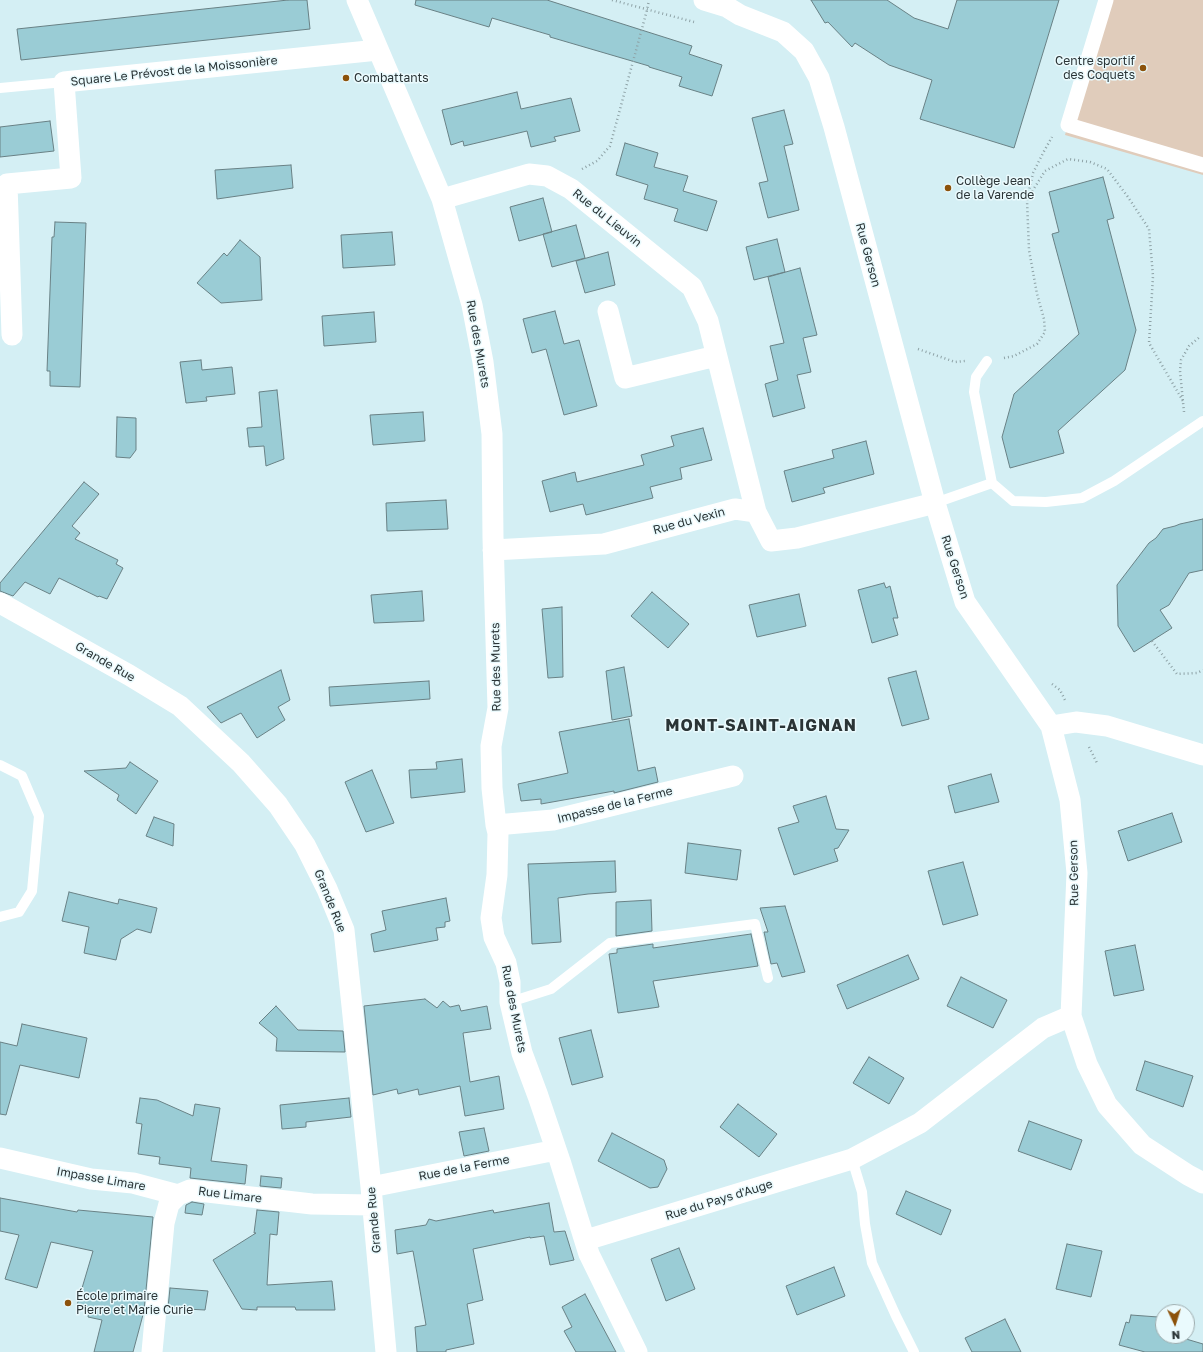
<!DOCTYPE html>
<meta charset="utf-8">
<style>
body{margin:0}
#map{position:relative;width:1203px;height:1352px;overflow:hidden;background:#d4eff4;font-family:"Golos Text",sans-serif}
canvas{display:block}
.north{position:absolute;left:1155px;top:1304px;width:40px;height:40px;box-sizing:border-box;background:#eafafd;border:1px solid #9dabad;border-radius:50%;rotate:176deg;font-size:11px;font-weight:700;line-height:16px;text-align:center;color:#2a3436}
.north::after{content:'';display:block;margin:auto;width:14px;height:18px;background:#8c520b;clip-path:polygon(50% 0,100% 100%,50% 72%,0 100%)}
</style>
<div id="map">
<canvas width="1203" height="1352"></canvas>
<div class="north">N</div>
</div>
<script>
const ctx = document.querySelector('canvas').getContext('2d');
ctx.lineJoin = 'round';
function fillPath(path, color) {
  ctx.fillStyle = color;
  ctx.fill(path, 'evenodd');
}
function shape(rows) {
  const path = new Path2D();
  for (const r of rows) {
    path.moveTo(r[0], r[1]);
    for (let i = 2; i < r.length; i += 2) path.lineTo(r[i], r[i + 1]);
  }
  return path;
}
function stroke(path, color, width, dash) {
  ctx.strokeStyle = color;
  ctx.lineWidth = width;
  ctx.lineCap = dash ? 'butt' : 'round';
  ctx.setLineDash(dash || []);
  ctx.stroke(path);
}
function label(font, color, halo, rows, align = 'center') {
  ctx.font = font + ' "Golos Text",sans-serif';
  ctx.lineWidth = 3;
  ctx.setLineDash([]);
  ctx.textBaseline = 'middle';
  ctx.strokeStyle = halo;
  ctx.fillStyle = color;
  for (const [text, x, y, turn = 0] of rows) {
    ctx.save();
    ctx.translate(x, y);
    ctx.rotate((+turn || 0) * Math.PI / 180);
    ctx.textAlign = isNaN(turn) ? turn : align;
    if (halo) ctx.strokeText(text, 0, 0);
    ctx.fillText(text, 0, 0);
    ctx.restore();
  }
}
const green = shape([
 [1102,0,1203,0,1203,175,1065,135]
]);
const building = shape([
 [288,0,307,0,310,29,21,60,17,29,288,0],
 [416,0,547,0,692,46,689,54,722,65,712,96,679,86,682,77,649,67,649,66,550,37,550,35,492,18,489,27,415,5,416,0],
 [811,0,887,0,914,18,948,29,957,0,1059,0,1014,148,920,119,932,80,889,65,855,43,852,47,828,22,825,23,811,0],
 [517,92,521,109,571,98,580,131,554,137,556,141,531,147,527,131,464,146,463,141,451,145,442,110,517,92],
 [784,110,793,144,784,146,799,210,768,218,759,183,768,181,752,118,784,110],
 [50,121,54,151,0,157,0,127,50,121],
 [625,143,658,153,654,167,688,176,683,191,717,201,707,231,674,221,678,209,644,199,648,185,616,175,625,143],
 [291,165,293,188,217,199,215,170,291,165],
 [1103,177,1114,218,1107,220,1136,330,1125,370,1058,431,1064,453,1010,468,1002,437,1014,394,1079,334,1052,234,1059,232,1049,192,1103,177],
 [543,198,552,232,519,241,510,207,543,198],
 [55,222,86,223,80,387,50,386,50,371,47,371,52,237,54,237,55,222],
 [576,225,585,258,552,267,543,234,576,225],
 [392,232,395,265,343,268,341,235,392,232],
 [777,239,785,272,754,280,746,247,777,239],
 [240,240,260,257,262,300,221,303,197,283,224,253,227,256,240,240],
 [608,252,615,285,585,293,576,261,608,252],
 [800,268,817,335,803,338,811,372,797,375,805,408,773,417,765,384,778,380,770,346,784,343,768,277,800,268],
 [555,311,564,344,579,340,597,406,564,415,546,349,532,353,523,319,555,311],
 [374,312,376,342,324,346,322,316,374,312],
 [201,360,202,370,232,367,235,394,206,397,207,401,186,403,180,362,201,360],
 [277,390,284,459,266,466,264,446,249,447,247,428,262,427,259,392,277,390],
 [423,412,425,441,373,445,370,415,423,412],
 [117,417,136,418,136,450,130,458,116,457,117,417],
 [703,428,712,460,680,468,682,479,650,487,653,498,586,515,583,504,550,512,542,481,575,472,577,482,644,465,641,455,674,446,671,436,703,428],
 [866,441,874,474,823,488,825,493,792,502,784,471,834,458,832,450,866,441],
 [84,482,99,494,72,526,80,533,75,539,118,560,116,564,123,568,107,599,99,596,98,597,59,578,50,594,25,582,13,596,0,591,0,583,84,482],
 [446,500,448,529,387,531,386,503,446,500],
 [1203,519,1203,570,1189,573,1169,605,1160,610,1172,628,1134,652,1118,626,1117,585,1149,543,1156,538,1163,529,1175,526,1180,524,1203,519],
 [884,583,886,588,890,586,898,618,893,618,898,635,872,643,858,590,884,583],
 [422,591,424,621,374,623,371,595,422,591],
 [652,592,689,624,668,648,631,616,652,592],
 [799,594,806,626,757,637,749,605,799,594],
 [562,607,563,677,548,678,542,609,562,607],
 [624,667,632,716,612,720,606,671,624,667],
 [281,670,290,700,278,707,285,720,257,738,241,713,221,723,207,707,281,670],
 [916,671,929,719,902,726,888,678,916,671],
 [429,681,430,699,330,706,329,687,429,681],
 [629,719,638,771,655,767,658,782,614,793,614,791,541,804,541,799,521,801,518,784,568,773,559,732,629,719],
 [462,759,465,792,411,798,409,770,437,769,436,762,462,759],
 [130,762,158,781,136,814,117,800,119,795,84,771,126,768,130,762],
 [372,770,394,823,366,832,345,782,372,770],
 [991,774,999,802,955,813,948,786,991,774],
 [826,796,836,829,849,830,838,848,834,849,838,861,794,875,778,828,799,822,793,806,826,796],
 [1172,813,1182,842,1128,861,1118,831,1172,813],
 [154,817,174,824,173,846,146,836,154,817],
 [688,843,741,850,737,880,685,873,688,843],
 [615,861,616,892,588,894,558,898,561,942,532,944,528,864,615,861],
 [963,862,978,915,943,925,928,871,963,862],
 [69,892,118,904,119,899,157,908,151,933,137,929,121,939,116,960,84,953,89,927,62,921,69,892],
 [446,898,450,921,445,922,445,927,436,928,438,940,374,952,371,934,386,930,382,911,446,898],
 [651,900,652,931,616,936,616,902,651,900],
 [785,906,805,972,782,977,777,963,771,964,764,932,768,932,760,908,785,906],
 [751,934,758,966,653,981,659,1007,618,1013,609,954,617,953,617,949,653,944,653,948,751,934],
 [1135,945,1144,990,1114,996,1105,951,1135,945],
 [908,955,919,979,847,1009,837,985,908,955],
 [961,977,1007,1000,993,1028,947,1006,961,977],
 [425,999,437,1008,443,1001,450,1007,459,1005,461,1011,487,1006,491,1029,463,1033,470,1082,499,1076,504,1109,465,1116,460,1086,419,1095,418,1089,398,1094,397,1089,373,1095,364,1006,425,999],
 [276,1006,298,1030,343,1031,345,1052,276,1051,277,1038,259,1023,276,1006],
 [22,1024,87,1038,79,1078,20,1065,6,1115,0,1114,0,1042,17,1046,22,1024],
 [591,1030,603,1077,572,1085,559,1038,591,1030],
 [869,1057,904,1078,889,1104,853,1083,869,1057],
 [1145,1061,1193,1076,1183,1107,1136,1090,1145,1061],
 [140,1098,157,1100,193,1116,195,1104,220,1108,211,1161,247,1165,245,1184,190,1178,191,1168,159,1164,160,1157,138,1154,142,1124,136,1123,140,1098],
 [349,1098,351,1117,306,1122,306,1127,282,1129,280,1105,349,1098],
 [738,1104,777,1134,759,1157,720,1127,738,1104],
 [1029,1121,1082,1140,1071,1170,1018,1151,1029,1121],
 [484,1128,489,1151,464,1156,459,1132,484,1128],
 [612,1133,664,1160,667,1169,658,1187,650,1188,598,1161,612,1133],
 [261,1176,282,1178,281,1188,260,1186,261,1176],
 [906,1191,951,1210,941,1235,896,1214,906,1191],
 [0,1198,77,1212,78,1210,153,1217,144,1311,133,1352,94,1352,102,1320,88,1317,90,1307,77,1305,93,1251,51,1242,37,1288,5,1279,19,1235,0,1231,0,1198],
 [192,1202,204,1204,202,1215,185,1213,186,1205,192,1202],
 [549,1203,554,1232,565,1231,574,1260,550,1265,544,1236,530,1238,530,1237,473,1249,483,1300,467,1304,474,1344,446,1350,446,1352,417,1352,415,1327,426,1325,417,1273,413,1251,397,1254,395,1230,426,1225,429,1219,436,1221,493,1210,494,1213,549,1203],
 [257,1210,279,1212,277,1235,270,1234,267,1285,332,1281,335,1310,296,1310,295,1307,257,1307,257,1310,242,1309,213,1260,256,1233,254,1233,257,1210],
 [1067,1244,1102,1251,1091,1297,1056,1289,1067,1244],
 [679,1248,695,1289,666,1301,651,1259,679,1248],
 [834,1267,845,1296,797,1315,786,1286,834,1267],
 [170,1288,208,1291,205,1310,168,1308,170,1288],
 [585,1294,616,1352,576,1352,564,1331,572,1327,562,1307,585,1294],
 [1131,1315,1158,1317,1157,1322,1163,1326,1163,1336,1176,1336,1203,1344,1203,1352,1145,1352,1119,1345,1126,1322,1129,1323,1131,1315],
 [1005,1319,1021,1352,972,1352,965,1338,1005,1319]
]);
const path = shape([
 [612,0,694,22],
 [582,169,597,161,610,146,647,10,649,0],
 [1028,198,1045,171,1068,159,1090,162,1107,169,1128,197,1149,229,1153,276,1149,343,1183,401],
 [918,349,955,362,965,361],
 [1004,358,1014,356,1037,344,1045,332,1044,319,1037,294,1029,250,1027,200,1033,173,1043,153,1052,137],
 [1184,412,1180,371,1181,360,1189,346,1201,336],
 [1152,641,1177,674,1197,673,1203,670],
 [1052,684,1060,690,1065,700],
 [1089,747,1097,763]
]);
const service = shape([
 [0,88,64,82],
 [987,361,976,377,974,392,992,483],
 [935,503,992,483,1013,501,1046,502,1082,498,1114,481,1203,421],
 [0,765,22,776,39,816,32,891,19,912,0,917],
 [510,1002,551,989,610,943,755,924,768,978],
 [852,1159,862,1192,865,1224,872,1263,896,1316,914,1352]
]);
const pedestrian = shape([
 [1106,0,1068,125,1203,165]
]);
const minor = shape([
 [357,0,442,199,472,305,483,362,492,434,493,538,498,708,491,746,492,788,496,825,498,833,497,875,491,918,494,937,506,963,510,982,510,1002,522,1053,538,1096,560,1161,589,1254,637,1352],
 [704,0,727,7,740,15,783,32,804,51,819,78,834,127,935,503,965,602,1051,726,1070,800,1077,873,1071,1016,1087,1064,1107,1105,1142,1145,1188,1175,1203,1183],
 [442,199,529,174,547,176,571,189,692,287,708,321,756,512],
 [608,311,625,378,716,356],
 [12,335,7,184,71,178,64,82,378,50],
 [493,550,604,544,735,509,756,512,771,541,797,538,935,503],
 [0,603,129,675,180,706,241,763,278,805,305,845,327,889,344,930,371,1187,386,1352],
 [1051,726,1076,722,1107,726,1203,755],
 [496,825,553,820,733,776],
 [0,1158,91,1179,133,1183,178,1195],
 [371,1187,556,1150],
 [586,1240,852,1159,920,1123,1043,1028,1071,1016],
 [152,1352,164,1223,169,1204,178,1195,190,1190,312,1204,372,1205]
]);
const markers = [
 [1143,68,4,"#8c520b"],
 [346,78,4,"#8c520b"],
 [948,188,4,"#8c520b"],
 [68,1303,4,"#8c520b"]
];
const poiNames = [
 ["Centre sportif",1135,61,"right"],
 ["des Coquets",1135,75,"right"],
 ["Combattants",354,78],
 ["Collège Jean",956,181],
 ["de la Varende",956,195],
 ["École primaire",76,1296],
 ["Pierre et Marie Curie",76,1310]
];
const streetNames = [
 ["Square Le Prévost de la Moissonière",174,71,-6],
 ["Rue du Lieuvin",607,218,39],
 ["Rue Gerson",868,255,75],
 ["Rue des Murets",478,344,80],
 ["Rue du Vexin",689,521,-15],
 ["Rue Gerson",955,567,72],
 ["Grande Rue",105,662,30],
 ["Rue des Murets",496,667,-91],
 ["Impasse de la Ferme",615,805,-14],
 ["Rue Gerson",1074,873,-91],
 ["Grande Rue",330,901,68],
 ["Rue des Murets",514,1009,79],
 ["Rue de la Ferme",464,1168,-11],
 ["Impasse Limare",101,1179,10],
 ["Rue Limare",230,1195,7],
 ["Rue du Pays d'Auge",719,1200,-17],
 ["Grande Rue",374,1220,-95]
];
const districtNames = [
 ["MONT-SAINT-AIGNAN",761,726]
];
fillPath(green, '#e0ccbb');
fillPath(building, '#9accd5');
stroke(building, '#698185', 1);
stroke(path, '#8ea2a6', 2.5, [1, 3]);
stroke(service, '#fff', 10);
stroke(pedestrian, '#fff', 15);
stroke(minor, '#fff', 21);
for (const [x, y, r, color] of markers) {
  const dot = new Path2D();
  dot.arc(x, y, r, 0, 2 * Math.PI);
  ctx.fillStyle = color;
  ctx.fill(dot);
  stroke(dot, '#eafafd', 1.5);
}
label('12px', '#2a3436', '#eafafd', poiNames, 'left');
label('12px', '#2a3436', '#eafafd', streetNames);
ctx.letterSpacing = '1px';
label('bold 16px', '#2a3436', '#eafafd', districtNames);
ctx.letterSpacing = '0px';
</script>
